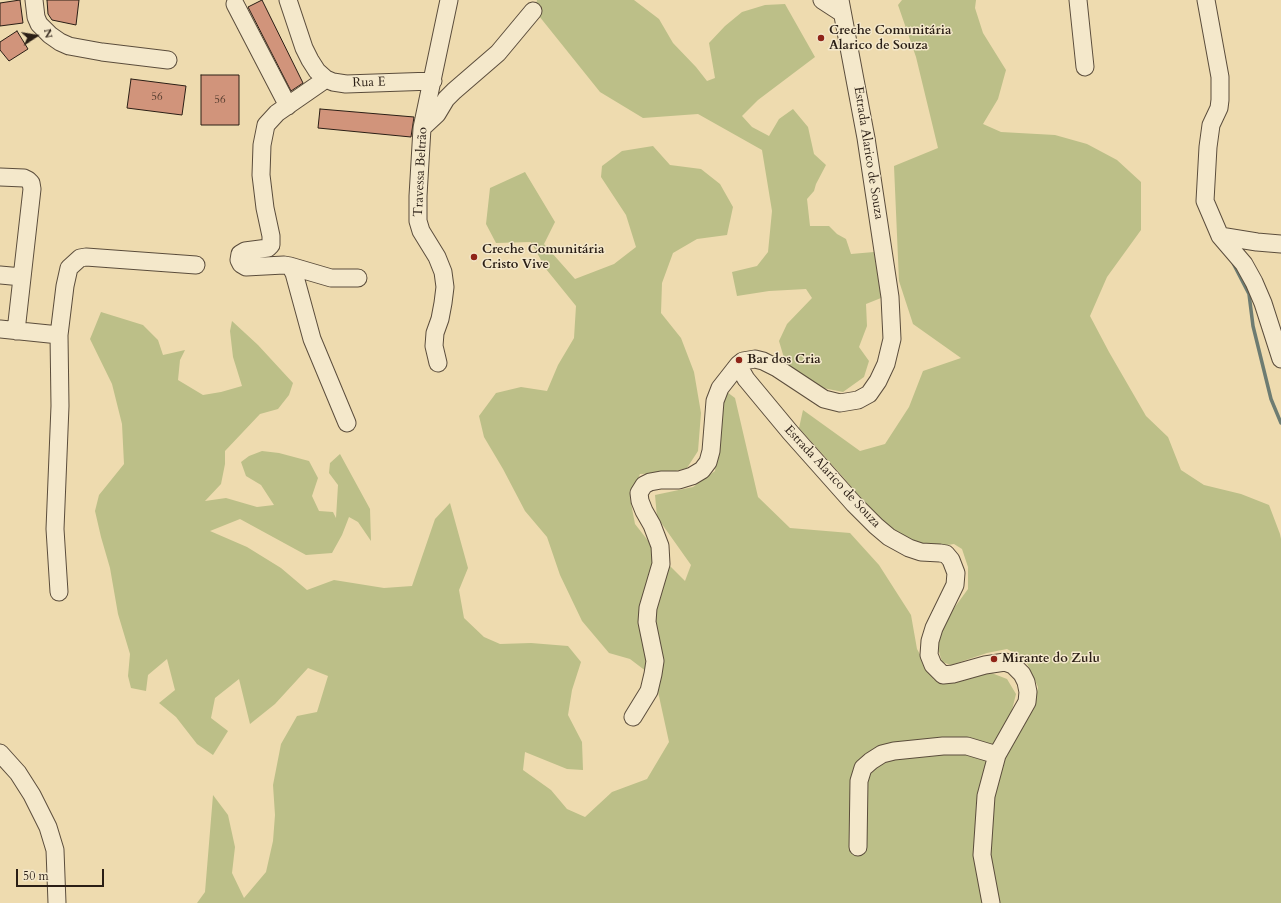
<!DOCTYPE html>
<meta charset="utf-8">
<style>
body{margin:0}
#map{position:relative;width:1281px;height:903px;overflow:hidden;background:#eedbaf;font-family:Cardo,serif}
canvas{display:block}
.north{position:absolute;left:16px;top:16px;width:40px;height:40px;-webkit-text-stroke:3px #f4e8cb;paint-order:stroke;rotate:78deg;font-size:11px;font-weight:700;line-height:16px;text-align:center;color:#2a1e15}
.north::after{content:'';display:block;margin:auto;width:14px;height:18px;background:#2a1e15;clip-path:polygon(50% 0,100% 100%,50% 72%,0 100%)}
.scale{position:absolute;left:16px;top:869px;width:88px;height:18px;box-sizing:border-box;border:2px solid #2a1e15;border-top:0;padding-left:5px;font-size:12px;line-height:14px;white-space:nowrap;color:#2a1e15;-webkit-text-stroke:3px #f4e8cb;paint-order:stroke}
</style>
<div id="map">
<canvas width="1281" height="903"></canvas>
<div class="north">N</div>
<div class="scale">50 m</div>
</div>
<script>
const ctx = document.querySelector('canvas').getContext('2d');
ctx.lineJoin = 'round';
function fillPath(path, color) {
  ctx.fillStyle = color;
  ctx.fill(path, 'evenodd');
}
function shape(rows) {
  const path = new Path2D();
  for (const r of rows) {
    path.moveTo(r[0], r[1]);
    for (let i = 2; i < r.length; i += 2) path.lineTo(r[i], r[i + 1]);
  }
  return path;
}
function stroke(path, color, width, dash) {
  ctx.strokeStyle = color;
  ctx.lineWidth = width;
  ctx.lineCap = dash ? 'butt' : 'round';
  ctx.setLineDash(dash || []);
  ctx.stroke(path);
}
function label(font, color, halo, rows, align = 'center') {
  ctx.font = font + ' Cardo,serif';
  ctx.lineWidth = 3;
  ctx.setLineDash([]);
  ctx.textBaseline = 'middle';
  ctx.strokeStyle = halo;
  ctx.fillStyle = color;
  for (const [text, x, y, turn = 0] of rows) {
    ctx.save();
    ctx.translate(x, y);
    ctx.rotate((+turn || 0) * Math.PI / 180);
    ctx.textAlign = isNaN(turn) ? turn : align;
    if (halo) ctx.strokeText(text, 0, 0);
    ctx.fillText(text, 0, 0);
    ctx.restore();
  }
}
const green = shape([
 [537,0,634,0,659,19,673,43,696,67,707,81,715,78,709,43,725,26,742,12,765,5,785,4,815,57,758,100,742,116,752,127,769,136,779,119,793,109,808,127,814,154,826,165,816,184,814,191,807,199,810,226,829,226,837,234,846,239,851,254,874,252,881,298,866,304,867,326,859,347,869,361,864,377,843,392,813,386,787,368,779,341,787,324,812,298,806,289,769,291,737,296,732,272,757,266,768,252,772,211,762,150,698,114,643,118,600,92,535,11],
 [902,0,976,0,975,8,983,33,1006,70,998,99,983,124,1001,132,1055,135,1087,144,1117,160,1141,182,1141,230,1107,277,1090,316,1109,352,1146,416,1168,437,1181,470,1204,485,1241,494,1269,505,1280,534,1281,539,1281,903,993,903,984,855,999,756,1034,708,1038,687,1025,659,1007,649,987,653,951,665,942,662,936,641,941,626,968,589,968,567,962,549,954,544,941,546,913,544,888,531,843,477,799,428,803,410,860,451,885,444,909,407,923,371,961,358,913,324,899,281,894,166,938,148,916,57,898,5],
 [653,146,670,165,701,169,720,184,733,207,727,235,697,239,673,253,662,283,661,313,681,338,694,372,701,413,698,451,687,468,668,473,640,474,630,498,635,524,660,556,685,581,691,565,657,517,655,495,693,487,715,471,720,404,727,392,735,398,758,497,790,528,850,533,879,565,911,615,917,649,934,680,966,674,989,672,1007,679,1016,694,1010,718,996,754,988,903,197,903,205,892,213,795,228,815,235,847,232,873,244,898,266,872,273,841,275,815,273,785,281,744,297,716,317,712,328,676,308,668,275,704,250,724,239,679,215,698,211,718,228,731,213,755,197,744,176,717,159,703,175,690,167,659,148,675,146,691,131,688,128,676,130,654,118,614,110,568,101,537,95,511,99,495,124,464,122,424,112,384,90,339,101,312,143,325,158,340,163,355,185,350,180,360,178,380,203,395,221,392,242,386,233,357,230,331,232,321,258,345,293,383,289,395,278,409,260,414,225,451,225,464,221,484,205,501,226,498,257,507,274,505,261,485,246,476,241,462,249,456,262,451,279,453,309,461,318,478,312,496,319,511,333,512,336,518,338,485,329,473,330,463,340,454,370,509,371,541,358,522,349,517,342,535,332,553,306,555,240,519,210,531,247,547,281,568,307,590,334,580,384,588,412,586,435,519,450,503,468,568,459,590,464,618,484,637,500,644,531,643,568,646,581,662,572,690,568,715,582,742,583,770,567,769,525,752,523,770,551,790,567,809,585,817,612,792,647,779,669,742,655,678,630,659,609,653,582,621,560,575,547,537,525,511,503,469,484,437,479,416,496,393,521,387,547,391,558,365,574,338,576,306,546,269,531,242,496,243,486,224,490,188,525,172,555,222,544,244,575,279,614,264,636,247,626,215,601,177,602,166,622,151]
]);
const stream = shape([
 [1233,263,1249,294,1253,326,1271,399,1281,423]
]);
const building = shape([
 [20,0,23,23,0,26,0,3,20,0],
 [47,0,79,0,76,25,52,20,48,14,47,0],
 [262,0,303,83,291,91,248,7,262,0],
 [17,31,28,49,9,61,0,50,0,42,17,31],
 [201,75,239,75,239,125,201,125,201,75],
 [131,79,186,86,182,115,127,108,131,79],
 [320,109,414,117,411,137,318,128,320,109]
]);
const minor = shape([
 [34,0,36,17,39,24,50,35,60,42,69,46,102,52,168,60],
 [288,0,304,48,310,60,317,71,326,79,333,82,346,84,433,81],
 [822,0,842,13],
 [840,0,866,138,890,297,892,339,886,364,878,381,869,394,858,400,840,403,824,399,777,368,763,361,755,359,743,361,738,365,746,379,790,432,854,504,876,526,889,537,909,548,921,552,940,553,946,554,951,560,956,573,955,585,934,628,930,641,929,655,933,665,943,675,953,674,985,665,1005,662,1013,665,1022,674,1026,682,1028,692,1027,702,997,755,986,796,982,855,991,903],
 [1078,0,1085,67],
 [1206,0,1220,77,1220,100,1219,108,1211,125,1208,147,1205,201,1220,236,1244,264,1254,282,1263,303,1281,359],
 [235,4,288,106],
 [326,79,277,113,266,125,262,145,261,175,265,208,271,236,271,245,268,248,245,251,240,254,239,260,241,264,246,267,284,265,290,266,294,273,312,339,347,423],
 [422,128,437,114,446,99,454,91,498,53,533,11],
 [0,177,24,178,28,180,31,183,32,189,16,331],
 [1220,236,1257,242,1281,244],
 [290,266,331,278,358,278],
 [0,275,22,277],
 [0,329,59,335],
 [438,363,434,346,435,333,440,319,443,303,445,287,443,272,437,257,421,231,418,221,418,196,422,128,449,0],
 [59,592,55,529,60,406,59,335,65,286,69,268,80,258,86,257,196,265],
 [633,717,649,691,653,674,655,661,647,622,648,608,661,564,660,546,652,525,644,511,640,501,639,493,644,485,650,482,661,480,679,480,692,476,702,470,708,462,711,451,715,401,720,388,738,365],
 [0,753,18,773,32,795,48,827,55,850,57,903],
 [858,847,859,781,863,768,871,761,882,754,894,751,943,746,967,746,997,755]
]);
const markers = [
 [821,38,4,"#8f2418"],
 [474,257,4,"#8f2418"],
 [739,360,4,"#8f2418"],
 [994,659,4,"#8f2418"]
];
const numberNames = [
 ["56",157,97],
 ["56",220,100]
];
const poiNames = [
 ["Creche Comunitária",829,31],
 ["Alarico de Souza",829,46],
 ["Creche Comunitária",482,250],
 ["Cristo Vive",482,265],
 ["Bar dos Cria",747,360],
 ["Mirante do Zulu",1002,659]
];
const streetNames = [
 ["Rua E",369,83,-2],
 ["Estrada Alarico de Souza",868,153,81],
 ["Travessa Beltrão",421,172,-87],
 ["Estrada Alarico de Souza",832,477,47]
];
fillPath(green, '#bcbf88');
stroke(stream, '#6d7c72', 3.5);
fillPath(building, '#d1947b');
stroke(building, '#2a1e15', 1);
stroke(minor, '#5b4d3c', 19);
stroke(minor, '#f4e8cb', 17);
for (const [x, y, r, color] of markers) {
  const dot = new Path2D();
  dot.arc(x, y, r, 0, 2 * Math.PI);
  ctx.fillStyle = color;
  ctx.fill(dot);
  stroke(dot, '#f4e8cb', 1.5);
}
label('11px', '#543c2e', null, numberNames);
label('bold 13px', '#2a1e15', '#f4e8cb', poiNames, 'left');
label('13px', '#2a1e15', '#f4e8cb', streetNames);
</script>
